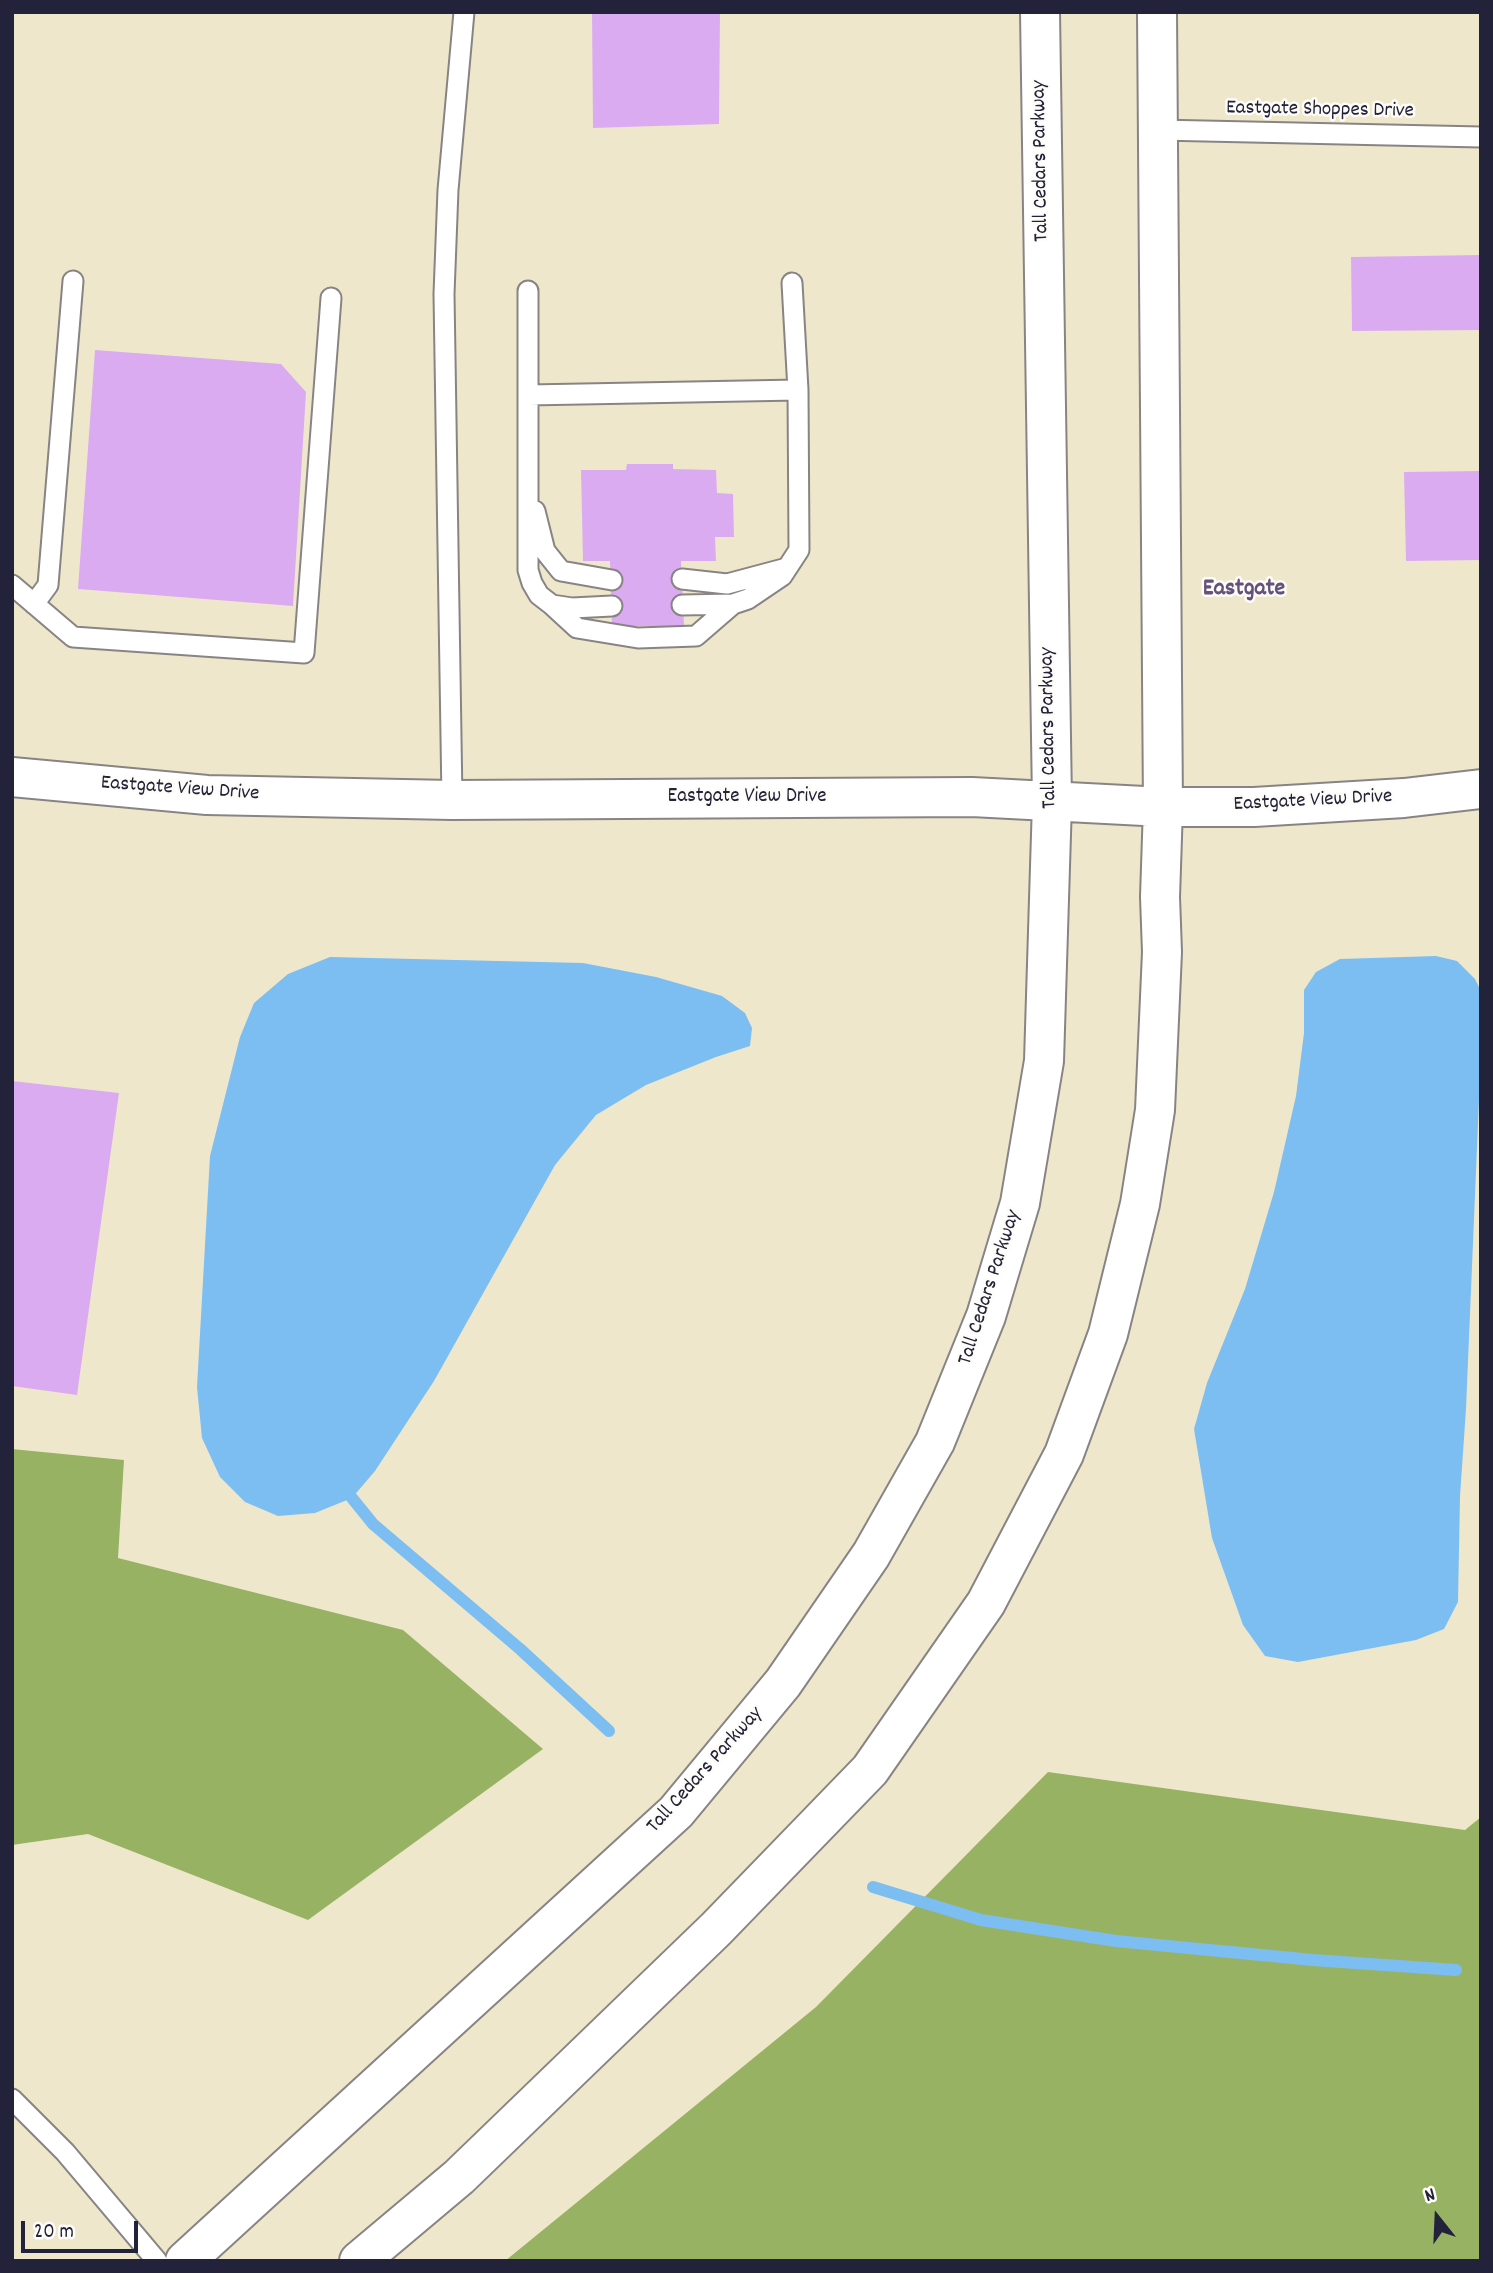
<!DOCTYPE html>
<style>
body{margin:0}
#map{position:relative;width:1493px;height:2273px;overflow:hidden;background:#efe7cc;font-family:Dekko,sans-serif}
canvas{display:block}
.frame{position:absolute;inset:0;border:14px solid #22223b;pointer-events:none}
.north{position:absolute;left:1402px;top:2182px;width:70px;height:70px;-webkit-text-stroke:5px #fdfcf7;paint-order:stroke;rotate:342deg;font-size:19px;font-weight:700;line-height:28px;text-align:center;color:#22223b}
.north::after{content:'';display:block;margin:auto;width:24px;height:32px;background:#22223b;clip-path:polygon(50% 0,100% 100%,50% 72%,0 100%)}
.scale{position:absolute;left:21px;top:2221px;width:117px;height:32px;box-sizing:border-box;border:4px solid #22223b;border-top:0;padding-left:9px;font-size:21px;line-height:24px;white-space:nowrap;color:#22223b;-webkit-text-stroke:5px #fdfcf7;paint-order:stroke}
</style>
<div id="map">
<canvas width="1493" height="2273"></canvas>
<div class="frame"></div>
<div class="north">N</div>
<div class="scale">20 m</div>
</div>
<script>
const ctx = document.querySelector('canvas').getContext('2d');
ctx.lineJoin = 'round';
function fillPath(path, color) {
  ctx.fillStyle = color;
  ctx.fill(path, 'evenodd');
}
function shape(rows) {
  const path = new Path2D();
  for (const r of rows) {
    path.moveTo(r[0], r[1]);
    for (let i = 2; i < r.length; i += 2) path.lineTo(r[i], r[i + 1]);
  }
  return path;
}
function stroke(path, color, width, dash) {
  ctx.strokeStyle = color;
  ctx.lineWidth = width;
  ctx.lineCap = dash ? 'butt' : 'round';
  ctx.setLineDash(dash || []);
  ctx.stroke(path);
}
function label(font, color, halo, rows, align = 'center') {
  ctx.font = font + ' Dekko,sans-serif';
  ctx.lineWidth = 5;
  ctx.setLineDash([]);
  ctx.textBaseline = 'middle';
  ctx.strokeStyle = halo;
  ctx.fillStyle = color;
  for (const [text, x, y, turn = 0] of rows) {
    ctx.save();
    ctx.translate(x, y);
    ctx.rotate((+turn || 0) * Math.PI / 180);
    ctx.textAlign = isNaN(turn) ? turn : align;
    if (halo) ctx.strokeText(text, 0, 0);
    ctx.fillText(text, 0, 0);
    ctx.restore();
  }
}
const forest = shape([
 [12,1449,124,1460,118,1558,403,1630,543,1749,308,1920,88,1834,12,1845],
 [1048,1772,1465,1830,1481,1817,1481,2261,505,2261,816,2007]
]);
const water = shape([
 [1436,956,1457,961,1475,979,1481,991,1481,1052,1466,1409,1460,1496,1458,1602,1444,1629,1416,1640,1298,1662,1265,1656,1243,1625,1212,1538,1194,1429,1207,1383,1245,1289,1274,1192,1296,1096,1304,1033,1304,990,1316,972,1340,959],
 [330,957,583,963,656,977,722,996,745,1013,752,1028,750,1046,716,1057,646,1085,596,1115,555,1165,434,1381,375,1471,352,1498,315,1513,278,1516,245,1502,220,1477,202,1438,197,1387,210,1156,240,1037,254,1003,288,974]
]);
const stream = shape([
 [352,1498,373,1524,520,1649,609,1731],
 [873,1887,981,1920,1116,1941,1313,1960,1456,1970]
]);
const building = shape([
 [592,12,720,12,719,124,593,128],
 [1481,255,1481,330,1352,331,1351,257],
 [95,350,281,364,306,392,293,606,78,589],
 [627,464,673,464,673,469,716,470,717,493,733,494,734,537,715,537,716,561,681,561,684,626,612,626,610,561,583,561,581,470,626,470],
 [1481,471,1481,560,1406,561,1404,472],
 [12,1081,119,1093,77,1395,12,1386]
]);
const lane = shape([
 [1158,130,1481,137],
 [792,283,798,390],
 [528,291,528,570,532,583,539,595,552,605,572,608,612,606],
 [528,395,798,390,799,550,782,576,748,599,733,604,682,605],
 [535,511,545,551,561,571,612,580],
 [682,579,727,584,787,568],
 [12,585,73,637,304,653,331,298],
 [34,604,48,585,73,281],
 [552,605,577,628,638,638,696,636,733,604],
 [452,800,444,294,448,190,464,12],
 [12,2099,65,2152,157,2261]
]);
const secondary = shape([
 [12,777,207,795,452,800,972,797,1163,807,1254,807,1404,798,1481,789],
 [185,2261,676,1812,783,1683,871,1555,935,1442,986,1316,1020,1203,1044,1061,1052,802,1040,12],
 [359,2261,459,2177,716,1929,870,1770,986,1603,1064,1454,1108,1334,1140,1204,1155,1110,1162,952,1160,897,1163,807,1157,12]
]);
const streetNames = [
 ["Eastgate Shoppes Drive",1320,111,1],
 ["Tall Cedars Parkway",1042,161,-91],
 ["Tall Cedars Parkway",1050,728,-91],
 ["Eastgate View Drive",180,790,4],
 ["Eastgate View Drive",747,798],
 ["Eastgate View Drive",1313,802,-3],
 ["Tall Cedars Parkway",991,1288,-72],
 ["Tall Cedars Parkway",706,1771,-48]
];
const quarterNames = [
 ["Eastgate",1244,591]
];
fillPath(forest, '#98b263');
fillPath(water, '#7cbef1');
stroke(stream, '#7cbef1', 12);
fillPath(building, '#dbabf1');
stroke(lane, '#888484', 23);
stroke(secondary, '#888484', 42);
stroke(lane, '#fff', 19);
stroke(secondary, '#fff', 38);
label('21px', '#22223b', '#fdfcf7', streetNames);
label('bold 24px', '#63527b', '#fdfcf7', quarterNames);
</script>
